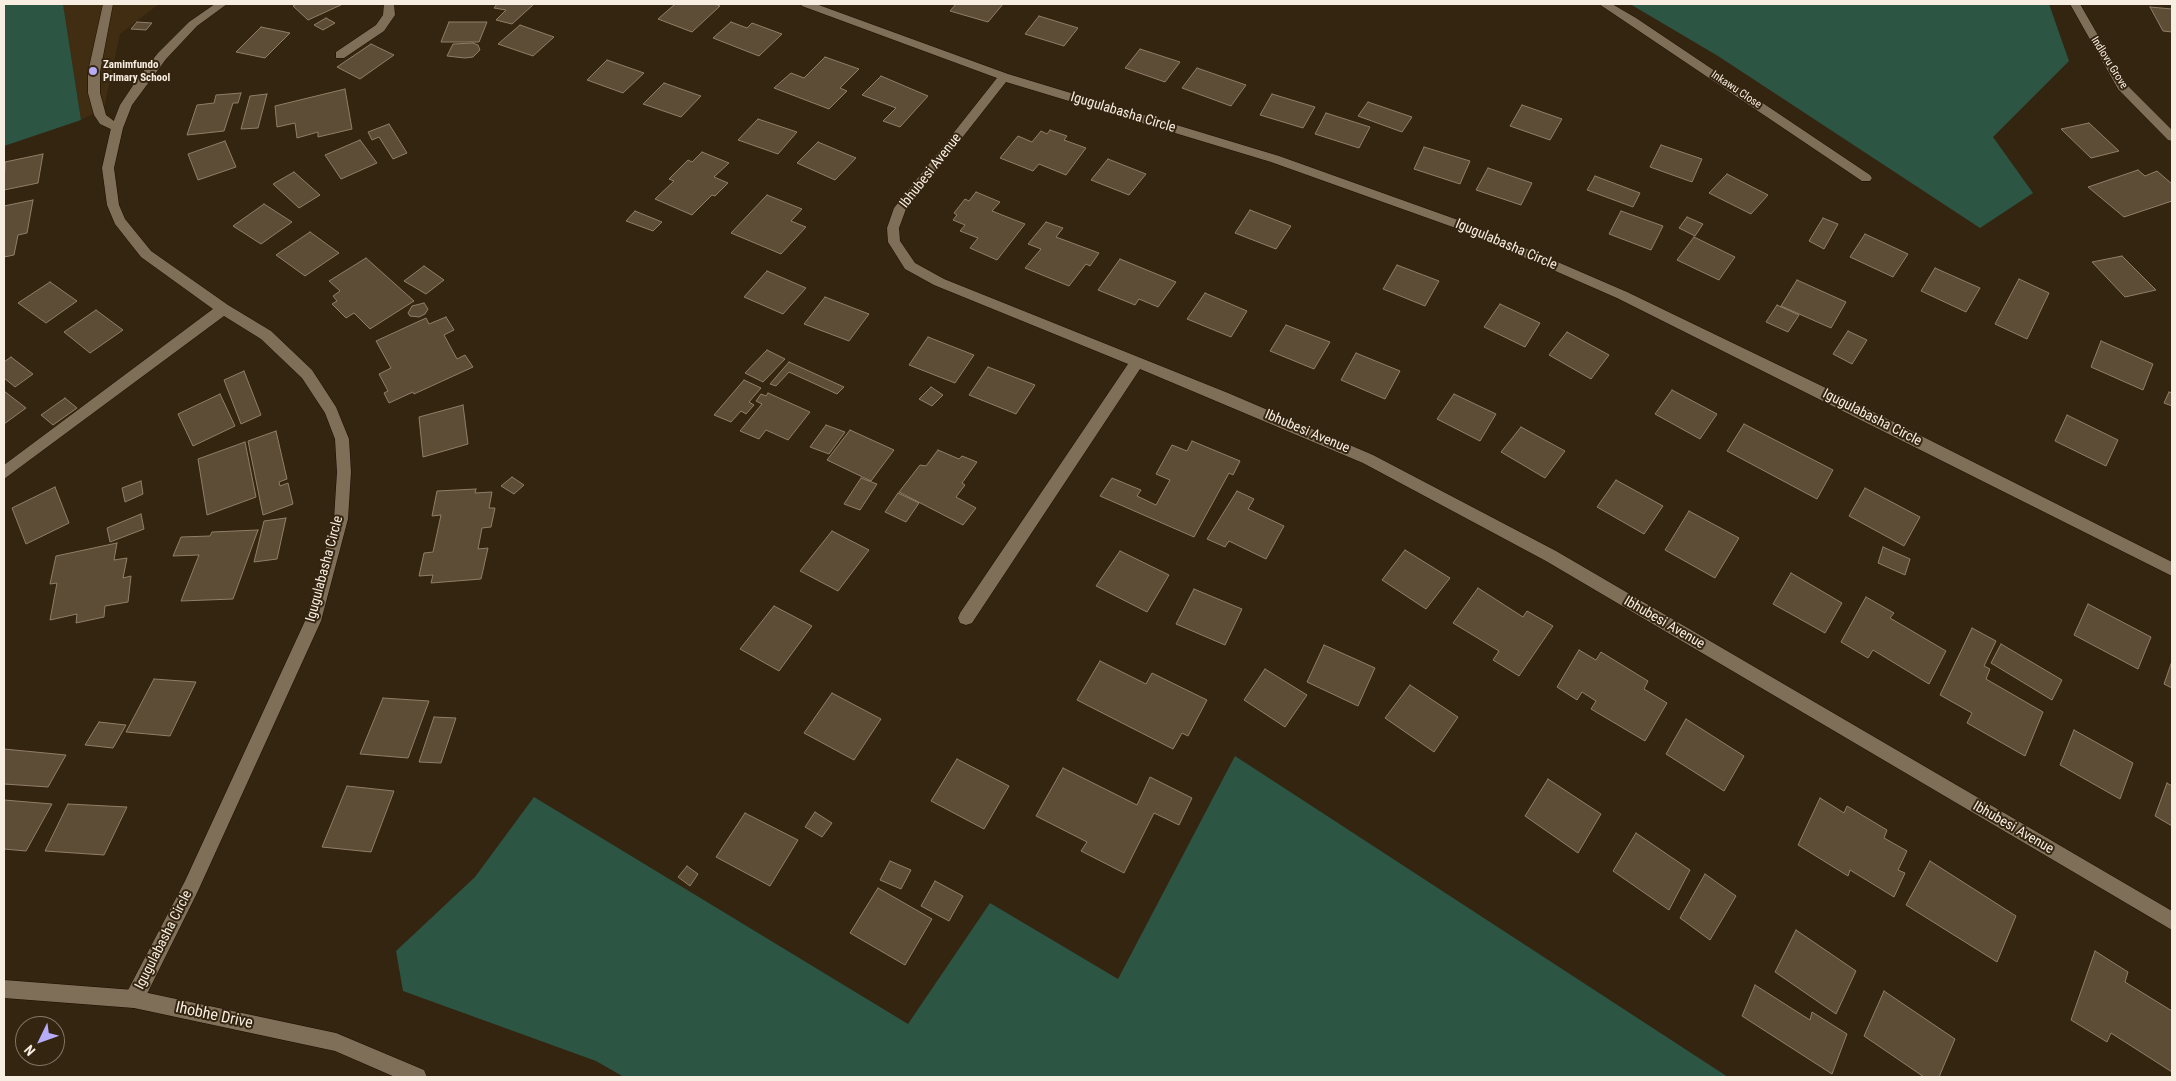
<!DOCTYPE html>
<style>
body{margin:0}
#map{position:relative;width:2176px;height:1081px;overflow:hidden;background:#342511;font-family:"Roboto Condensed",sans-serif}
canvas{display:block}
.frame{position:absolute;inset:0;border:5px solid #f7ede0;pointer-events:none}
.north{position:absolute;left:15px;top:1016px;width:50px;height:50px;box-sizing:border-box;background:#342511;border:1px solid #827564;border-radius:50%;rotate:228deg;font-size:14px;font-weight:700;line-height:20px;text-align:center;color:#f7ede0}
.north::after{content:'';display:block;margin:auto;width:18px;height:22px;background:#b6acf8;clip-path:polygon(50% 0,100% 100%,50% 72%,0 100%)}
</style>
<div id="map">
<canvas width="2176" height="1081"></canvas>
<div class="frame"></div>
<div class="north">N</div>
</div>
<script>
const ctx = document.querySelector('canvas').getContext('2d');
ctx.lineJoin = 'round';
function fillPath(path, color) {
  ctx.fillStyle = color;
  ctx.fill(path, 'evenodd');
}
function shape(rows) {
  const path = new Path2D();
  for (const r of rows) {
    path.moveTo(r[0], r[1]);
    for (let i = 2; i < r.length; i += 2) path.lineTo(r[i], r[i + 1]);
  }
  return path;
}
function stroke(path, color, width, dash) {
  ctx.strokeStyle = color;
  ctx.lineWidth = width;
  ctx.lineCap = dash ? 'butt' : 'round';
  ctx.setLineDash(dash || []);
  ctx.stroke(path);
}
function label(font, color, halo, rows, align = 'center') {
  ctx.font = font + ' "Roboto Condensed",sans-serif';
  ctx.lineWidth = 4;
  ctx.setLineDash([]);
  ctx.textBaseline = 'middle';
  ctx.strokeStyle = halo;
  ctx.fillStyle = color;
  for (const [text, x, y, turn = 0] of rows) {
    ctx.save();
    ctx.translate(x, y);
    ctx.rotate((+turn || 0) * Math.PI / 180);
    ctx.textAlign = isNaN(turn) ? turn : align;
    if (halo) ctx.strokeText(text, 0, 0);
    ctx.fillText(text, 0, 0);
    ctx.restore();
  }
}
const built = shape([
 [63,4,159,4,120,34,104,108,81,120]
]);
const green = shape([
 [4,4,63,4,81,120,4,146],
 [1630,4,2049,4,2069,61,1993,137,2033,193,1980,228,1718,56],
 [1235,756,1728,1077,624,1077,596,1061,403,991,396,951,475,877,534,797,908,1024,990,903,1118,979]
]);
const building = shape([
 [297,4,343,4,308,20,293,6,297,4],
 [497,4,534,4,512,24,496,20,506,10,494,8,497,4],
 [671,4,714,4,720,6,692,32,658,19,674,5,671,4],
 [956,4,1003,4,988,22,950,11,956,4],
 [2150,7,2172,9,2172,32,2163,31,2150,7],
 [1039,16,1078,28,1064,46,1025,34,1039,16],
 [326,18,335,23,323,30,314,25,326,18],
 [137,22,152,23,146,30,131,29,137,22],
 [449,22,487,22,479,42,441,42,449,22],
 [731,22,747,28,752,23,782,34,759,56,713,38,731,22],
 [520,25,554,37,533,56,498,44,520,25],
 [261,27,290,33,265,58,236,52,261,27],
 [473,43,478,45,480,50,473,57,465,58,447,56,453,44,473,43],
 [371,44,394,55,360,79,337,67,371,44],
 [1140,49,1180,62,1165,82,1125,68,1140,49],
 [825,57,859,69,840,88,847,91,829,109,774,88,791,73,804,78,825,57],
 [607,60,644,73,623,93,587,80,607,60],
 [1197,68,1246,85,1231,106,1182,88,1197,68],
 [881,76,928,96,900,127,883,121,896,108,862,95,881,76],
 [664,83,701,96,681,117,643,104,664,83],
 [345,89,352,129,318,137,318,132,297,138,295,123,277,127,275,106,345,89],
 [241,93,238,103,233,103,224,131,187,135,197,105,214,103,216,95,241,93],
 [267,94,258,128,241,129,250,96,267,94],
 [1272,94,1315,107,1303,128,1260,115,1272,94],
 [1368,102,1412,117,1402,132,1358,116,1368,102],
 [1522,105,1562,119,1550,140,1510,126,1522,105],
 [1326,113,1370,127,1359,148,1315,134,1326,113],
 [758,119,797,132,778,154,738,140,758,119],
 [2089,123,2119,151,2091,158,2061,129,2089,123],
 [389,124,407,153,393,159,379,137,372,140,368,132,389,124],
 [1050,130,1067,136,1064,140,1086,148,1066,175,1039,164,1033,171,1000,158,1018,136,1032,142,1041,131,1047,134,1050,130],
 [360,140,377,163,341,179,325,155,360,140],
 [225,141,236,167,198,180,188,154,225,141],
 [818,142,856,158,835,180,797,163,818,142],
 [1661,145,1702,159,1692,182,1650,167,1661,145],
 [1424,147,1470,161,1460,184,1414,169,1424,147],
 [702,152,729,163,714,177,728,183,715,196,712,195,692,215,655,199,674,181,669,179,688,160,692,162,702,152],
 [43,154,38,183,4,190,5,162,43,154],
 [1108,159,1146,174,1129,195,1091,180,1108,159],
 [1488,168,1532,183,1521,205,1476,190,1488,168],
 [2138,170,2145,176,2157,171,2172,184,2172,201,2124,217,2088,187,2138,170],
 [294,172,320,195,299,208,273,184,294,172],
 [1727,174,1768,195,1751,214,1709,193,1727,174],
 [1595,176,1640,193,1633,207,1587,190,1595,176],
 [976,192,1000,202,992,211,1025,224,997,260,970,248,978,238,960,231,965,225,953,220,957,215,954,213,965,199,969,201,976,192],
 [767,195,802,209,791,221,806,227,781,254,731,233,767,195],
 [33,200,27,233,18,235,14,255,4,257,4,206,33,200],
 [264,204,292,222,261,244,233,226,264,204],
 [1250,210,1291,226,1276,249,1235,233,1250,210],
 [635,211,662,222,653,231,626,221,635,211],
 [1621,211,1663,226,1651,250,1609,234,1621,211],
 [1687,217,1703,224,1695,236,1679,228,1687,217],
 [1823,218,1838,224,1824,249,1809,241,1823,218],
 [1046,222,1063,228,1056,237,1099,253,1090,266,1086,264,1069,286,1025,268,1041,249,1028,244,1046,222],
 [310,232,339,253,305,276,276,255,310,232],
 [1865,234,1908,254,1893,277,1850,257,1865,234],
 [1694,237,1735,257,1719,280,1677,260,1694,237],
 [2122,256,2156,290,2125,297,2092,262,2122,256],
 [366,258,414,301,370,329,354,313,346,318,332,304,337,301,333,296,340,291,329,281,366,258],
 [1120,259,1176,282,1158,307,1139,299,1135,305,1098,290,1120,259],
 [1397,265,1439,281,1425,306,1383,289,1397,265],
 [424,266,444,280,426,294,404,281,424,266],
 [1935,268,1980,288,1966,312,1921,291,1935,268],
 [767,271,806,288,783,314,744,297,767,271],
 [2019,279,2049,293,2027,339,1995,324,2019,279],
 [1797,280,1846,302,1831,328,1781,306,1797,280],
 [50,282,77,301,46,323,18,303,50,282],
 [1205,293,1247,311,1231,337,1187,319,1205,293],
 [825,297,869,314,849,341,804,324,825,297],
 [424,303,428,309,425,314,419,317,410,316,408,313,412,306,424,303],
 [1500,304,1540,323,1525,347,1484,327,1500,304],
 [1777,305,1799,315,1788,332,1766,322,1777,305],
 [96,310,123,330,90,353,64,332,96,310],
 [446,317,454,330,444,335,457,359,465,355,473,367,414,394,413,392,389,403,384,393,388,391,379,374,391,368,376,341,426,318,429,324,446,317],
 [1286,325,1330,342,1314,369,1270,351,1286,325],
 [1848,331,1867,340,1852,364,1833,354,1848,331],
 [1567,332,1609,355,1591,379,1549,355,1567,332],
 [928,337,974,355,955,383,909,365,928,337],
 [2101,341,2153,364,2143,390,2091,367,2101,341],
 [767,350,785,359,763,382,745,373,767,350],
 [1356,353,1400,371,1385,399,1341,380,1356,353],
 [11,357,33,374,15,387,4,378,4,362,11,357],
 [789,362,844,387,837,394,789,372,776,386,770,384,789,362],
 [988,367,1035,385,1016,414,969,395,988,367],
 [244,371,261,415,241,424,224,380,244,371],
 [744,380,761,388,749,402,754,405,746,414,741,411,731,422,714,415,744,380],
 [931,387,943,395,932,406,919,399,931,387],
 [1672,390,1717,414,1700,439,1655,414,1672,390],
 [4,391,26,408,4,424,4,391],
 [2169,392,2172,393,2172,406,2164,403,2169,392],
 [768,393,810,412,788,440,766,430,759,439,740,431,762,404,756,401,761,394,766,396,768,393],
 [220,394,235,426,193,446,178,414,220,394],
 [1454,394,1496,414,1480,441,1437,419,1454,394],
 [65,398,77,408,53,425,41,415,65,398],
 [463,405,468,444,423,457,419,417,463,405],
 [2067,415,2118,440,2106,466,2055,441,2067,415],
 [1744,424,1833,470,1817,499,1727,451,1744,424],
 [826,425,845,432,829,454,810,447,826,425],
 [1521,427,1565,451,1545,478,1501,452,1521,427],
 [850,430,894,450,871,481,827,460,850,430],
 [276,431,287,479,279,482,280,486,288,483,293,504,263,515,248,441,276,431],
 [1192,441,1240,461,1233,475,1229,473,1194,537,1100,496,1112,478,1141,490,1137,496,1156,505,1170,480,1156,474,1172,445,1187,451,1192,441],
 [245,442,256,497,207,515,198,459,245,442],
 [938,450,959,459,962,456,977,462,962,483,965,485,956,497,976,508,963,525,899,492,920,465,926,466,938,450],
 [512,477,524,485,514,494,501,486,512,477],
 [861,478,877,484,860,510,844,504,861,478],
 [1616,480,1663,506,1644,534,1597,507,1616,480],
 [141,481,143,494,125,502,122,488,141,481],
 [55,487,69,523,26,544,12,508,55,487],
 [1865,488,1920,517,1904,546,1849,516,1865,488],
 [476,489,475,493,492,492,489,508,495,508,491,527,482,528,478,549,488,548,481,579,431,583,433,575,419,576,424,553,433,552,441,515,432,516,437,491,476,489],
 [1237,491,1254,499,1248,509,1284,526,1266,559,1229,541,1225,547,1207,539,1237,491],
 [898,493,919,503,906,522,885,512,898,493],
 [1689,511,1739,538,1715,578,1665,550,1689,511],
 [141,514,144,529,110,542,107,528,141,514],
 [286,518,277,559,254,562,264,521,286,518],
 [258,530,233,599,181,601,199,555,173,556,181,537,210,536,212,532,258,530],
 [832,531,869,550,838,591,800,571,832,531],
 [117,543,114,560,127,558,123,578,131,576,128,602,105,606,104,617,76,623,77,614,50,620,57,583,50,584,56,556,117,543],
 [1883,547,1910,559,1905,575,1878,563,1883,547],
 [1405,550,1450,578,1426,609,1382,580,1405,550],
 [1120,551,1169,575,1147,612,1096,586,1120,551],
 [1791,573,1842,603,1825,633,1773,604,1791,573],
 [1478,588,1523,617,1527,611,1553,626,1519,676,1493,660,1499,651,1453,623,1478,588],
 [1194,589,1242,609,1225,645,1176,624,1194,589],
 [1866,597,1894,613,1890,618,1946,651,1929,684,1873,650,1868,658,1841,642,1866,597],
 [2088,604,2151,637,2138,669,2074,635,2088,604],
 [774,606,812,626,779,671,740,649,774,606],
 [1972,628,1996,641,1984,666,1990,669,1986,679,2043,712,2025,756,1967,723,1972,713,1940,695,1972,628],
 [2001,644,2062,680,2052,700,1991,663,2001,644],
 [1324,645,1375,668,1358,706,1307,682,1324,645],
 [1579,650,1596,660,1601,652,1648,681,1644,689,1667,703,1645,741,1591,709,1596,701,1582,692,1577,700,1557,687,1579,650],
 [1100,661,1146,684,1152,673,1207,700,1188,736,1182,733,1173,749,1077,700,1100,661],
 [2172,661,2172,688,2164,684,2172,661],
 [1265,669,1307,695,1285,727,1244,700,1265,669],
 [154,679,196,682,170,736,126,732,154,679],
 [1410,685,1458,717,1434,752,1385,718,1410,685],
 [832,693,881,719,854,760,804,733,832,693],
 [383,698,429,701,408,758,360,754,383,698],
 [434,717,456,718,441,763,419,762,434,717],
 [1686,719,1744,756,1724,791,1666,754,1686,719],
 [99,722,126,725,113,748,85,745,99,722],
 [2074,730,2133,763,2120,799,2060,765,2074,730],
 [4,749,66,755,48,787,4,784,4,749],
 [957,759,1009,786,984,829,931,801,957,759],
 [1063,768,1137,805,1150,777,1192,798,1179,825,1154,813,1124,873,1081,851,1087,842,1036,816,1063,768],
 [1548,779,1601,814,1578,853,1525,816,1548,779],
 [2167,783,2172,786,2172,826,2155,816,2167,783],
 [347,786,394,791,371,852,322,847,347,786],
 [1820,798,1844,813,1847,806,1887,830,1884,838,1907,851,1898,870,1905,873,1894,897,1850,870,1848,876,1798,845,1820,798],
 [4,800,52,804,26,851,4,849,4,800],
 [68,804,127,807,104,855,45,851,68,804],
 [815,812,832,823,822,837,805,827,815,812],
 [745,813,798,840,770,886,716,857,745,813],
 [1636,833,1690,870,1669,910,1613,871,1636,833],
 [890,861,911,870,901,889,880,880,890,861],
 [1930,861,2016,916,1997,962,1906,905,1930,861],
 [687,866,698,874,690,886,678,877,687,866],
 [1705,874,1736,896,1710,940,1680,918,1705,874],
 [935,881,963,896,949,921,921,906,935,881],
 [878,888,932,919,905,965,850,933,878,888],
 [1796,930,1856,971,1836,1014,1775,972,1796,930],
 [2095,951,2128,972,2125,982,2172,1011,2172,1072,2111,1033,2107,1042,2071,1020,2095,951],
 [1755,985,1810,1020,1812,1012,1847,1034,1832,1074,1742,1016,1755,985],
 [1884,991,1955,1039,1939,1077,1924,1077,1864,1036,1884,991]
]);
const lane = shape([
 [103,4,113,4,100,72,100,93,106,115,123,128,117,132,100,124,94,115,88,93,88,72,103,4]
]);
const street = shape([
 [215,4,227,4,197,26,166,59,132,105,123,128,114,168,119,205,125,219,151,251,228,305,271,331,312,370,336,407,349,439,351,472,348,519,321,621,197,893,141,1006,134,1008,127,1006,125,999,127,992,185,881,305,621,334,519,337,472,335,439,325,413,302,378,261,339,224,316,4,479,4,465,213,309,141,257,115,224,107,205,102,168,111,128,120,105,138,78,158,53,189,22,215,4],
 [384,4,394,4,395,15,384,31,344,58,336,58,336,52,376,25,383,15,384,4],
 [801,4,816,4,1008,74,1279,156,1472,225,1627,292,1828,389,2172,562,2172,576,1617,298,1464,231,1271,162,1006,82,906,209,899,228,900,241,915,263,944,279,1228,393,1373,455,1556,551,2172,911,2172,930,1546,561,1363,463,1140,369,972,623,966,625,960,623,958,618,960,613,1128,364,934,285,905,269,888,242,887,228,894,208,997,78,802,6,801,4],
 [1599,4,1612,4,1636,18,1870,175,1872,178,1870,181,1862,181,1599,4],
 [2070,4,2080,4,2126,84,2172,130,2172,141,2168,140,2118,89,2070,4]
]);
const secondary = shape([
 [4,980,134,990,336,1033,424,1070,427,1077,395,1077,335,1051,134,1008,4,998,4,980]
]);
const markers = [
 [93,71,5,"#b6acf8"]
];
const farStreetnames = [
 ["Indlovu Grove",2109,63,58],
 ["Inkawu Close",1736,90,34]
];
const farPoinames = [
 ["Zamimfundo",103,65],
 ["Primary School",103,78]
];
const streetNames = [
 ["Igugulabasha Circle",1123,113,17],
 ["Ibhubesi Avenue",931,171,-52],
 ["Igugulabasha Circle",1506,245,23],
 ["Igugulabasha Circle",1872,418,27],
 ["Ibhubesi Avenue",1307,432,23],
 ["Igugulabasha Circle",325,569,-75],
 ["Ibhubesi Avenue",1664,623,30],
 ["Ibhubesi Avenue",2013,828,30],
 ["Igugulabasha Circle",164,940,-63]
];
const nearStreetnames = [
 ["Ihobhe Drive",214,1016,12]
];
fillPath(built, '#412e12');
fillPath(green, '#2c5544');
fillPath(building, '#5d4d37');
stroke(building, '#907e67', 1);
stroke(lane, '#1b0e00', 1);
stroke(street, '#1b0e00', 1);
stroke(secondary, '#1b0e00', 1);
fillPath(lane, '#806f58');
fillPath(street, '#806f58');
fillPath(secondary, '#806f58');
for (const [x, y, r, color] of markers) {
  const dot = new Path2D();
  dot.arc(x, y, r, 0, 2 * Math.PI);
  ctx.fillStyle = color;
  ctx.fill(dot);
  stroke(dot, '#342511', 2);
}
label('11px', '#f7ede0', '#342511', farStreetnames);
label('bold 11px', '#f7ede0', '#342511', farPoinames, 'left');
label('14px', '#f7ede0', '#342511', streetNames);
label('16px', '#f7ede0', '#342511', nearStreetnames);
</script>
